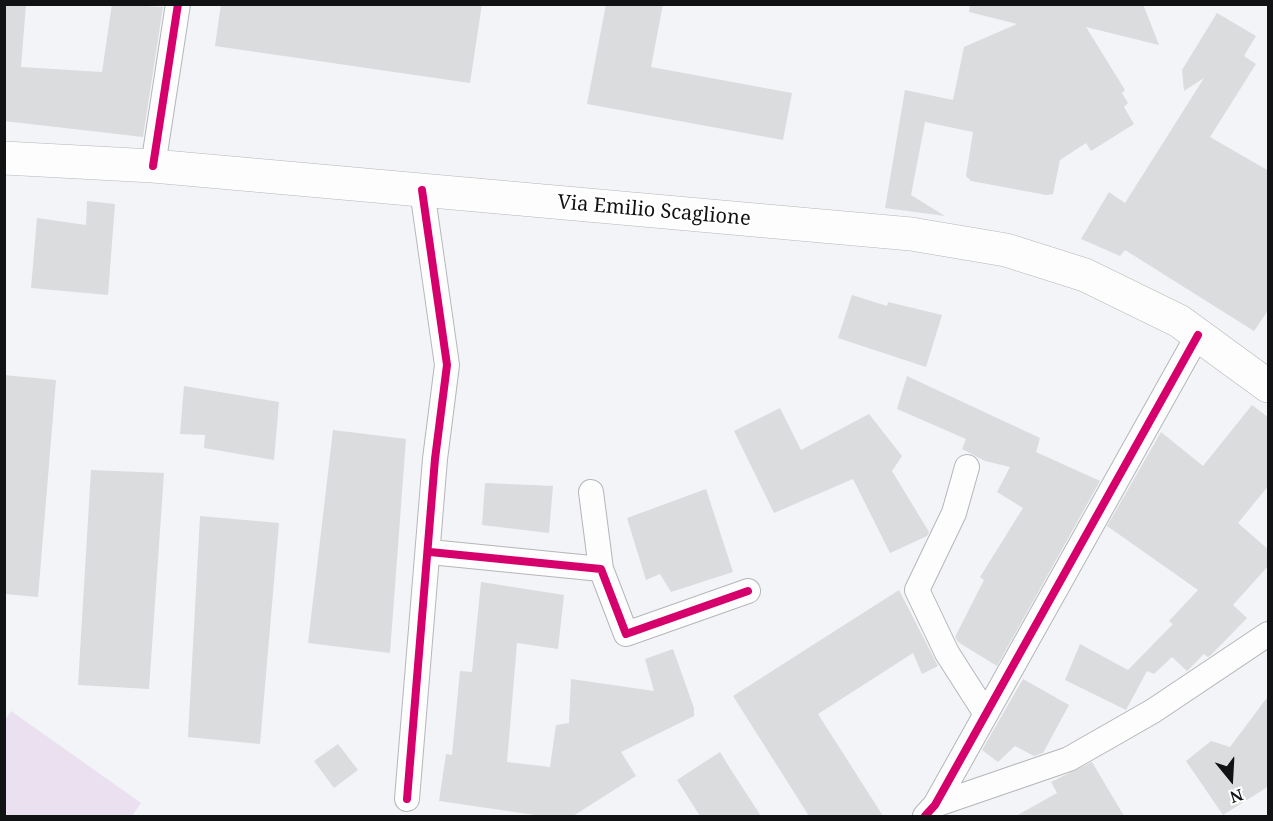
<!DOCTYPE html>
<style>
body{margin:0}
#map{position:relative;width:1273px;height:821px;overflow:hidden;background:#f2f4f7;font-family:"Noto Serif",serif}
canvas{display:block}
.frame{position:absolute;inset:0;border:6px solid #111213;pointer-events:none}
.north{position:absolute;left:1201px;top:749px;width:60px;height:60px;-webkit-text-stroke:4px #fff;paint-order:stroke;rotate:162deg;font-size:16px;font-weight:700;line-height:24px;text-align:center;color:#111213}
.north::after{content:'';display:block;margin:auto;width:21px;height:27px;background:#111213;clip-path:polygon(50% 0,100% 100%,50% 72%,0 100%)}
</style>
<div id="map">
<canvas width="1273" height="821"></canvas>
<div class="frame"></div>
<div class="north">N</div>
</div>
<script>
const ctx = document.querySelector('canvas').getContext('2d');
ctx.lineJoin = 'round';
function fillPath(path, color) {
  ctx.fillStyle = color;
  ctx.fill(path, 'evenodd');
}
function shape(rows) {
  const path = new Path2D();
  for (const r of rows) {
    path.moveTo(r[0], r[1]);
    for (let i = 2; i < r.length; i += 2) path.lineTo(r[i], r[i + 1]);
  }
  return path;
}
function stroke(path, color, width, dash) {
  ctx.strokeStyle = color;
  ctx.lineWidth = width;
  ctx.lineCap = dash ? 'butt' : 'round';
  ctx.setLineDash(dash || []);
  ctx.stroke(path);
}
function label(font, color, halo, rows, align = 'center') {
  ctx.font = font + ' "Noto Serif",serif';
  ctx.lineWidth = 4.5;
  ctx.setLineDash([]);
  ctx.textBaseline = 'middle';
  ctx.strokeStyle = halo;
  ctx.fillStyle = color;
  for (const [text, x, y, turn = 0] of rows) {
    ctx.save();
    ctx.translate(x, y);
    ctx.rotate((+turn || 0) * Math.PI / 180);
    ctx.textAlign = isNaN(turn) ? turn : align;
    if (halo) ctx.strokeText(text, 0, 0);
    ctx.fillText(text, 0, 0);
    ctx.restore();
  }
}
const green = shape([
 [11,711,141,803,132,816,5,816,5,720]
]);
const building = shape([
 [4,4,26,4,21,67,102,72,112,4,163,7,143,137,4,121],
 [221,4,482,4,470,83,215,46],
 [606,4,663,4,651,67,792,93,783,140,587,104],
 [970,4,1143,4,1159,45,1086,27,1125,90,1122,93,1128,103,1124,107,1134,124,1091,151,1086,143,1060,160,1053,194,1046,195,971,181,966,176,973,132,925,122,911,195,945,216,885,208,905,90,953,100,964,47,1017,24,969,12],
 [1217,13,1256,36,1244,56,1256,64,1210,137,1269,171,1269,309,1254,331,1125,250,1120,256,1081,239,1109,192,1125,203,1204,78,1184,91,1182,70],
 [87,201,115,204,108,295,31,288,37,218,86,225],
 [852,295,887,306,888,302,942,315,926,367,838,338],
 [4,375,56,380,38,597,4,594],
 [907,376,1040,438,1036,452,1100,481,997,666,958,642,955,637,984,580,980,577,1023,508,997,492,1010,467,985,461,962,449,966,439,897,409],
 [184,386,279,402,274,460,204,448,205,435,180,434],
 [1252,405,1269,418,1269,485,1238,523,1269,550,1269,565,1233,605,1247,618,1212,654,1208,657,1204,654,1187,671,1172,657,1154,674,1147,671,1126,710,1065,680,1080,644,1128,670,1173,624,1169,621,1198,590,1107,526,1161,432,1203,466],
 [780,408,801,450,869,414,902,456,892,471,929,532,927,536,890,553,853,479,774,513,734,431],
 [333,430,406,439,390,653,308,643],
 [91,470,164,473,149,689,78,685],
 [485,483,553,486,549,533,482,525],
 [706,489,733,572,671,592,660,574,646,580,627,518],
 [200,516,279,523,260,744,188,737],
 [481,582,564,595,558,649,517,643,507,762,550,767,556,725,569,723,571,679,654,691,645,659,673,649,694,708,694,716,621,752,636,776,573,816,542,816,439,801,446,754,452,755,460,671,472,672],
 [899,590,938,666,922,674,913,653,818,714,883,816,809,816,733,696],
 [1023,679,1069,705,1043,753,1034,756,1015,746,998,762,982,750],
 [1269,695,1269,786,1223,815,1186,761,1211,741,1230,747],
 [338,744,358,770,334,788,314,761],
 [720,752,733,773,761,816,700,816,677,780],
 [1092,762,1124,816,1016,816,1057,793,1051,782]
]);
const minor = shape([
 [153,166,178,4],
 [967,467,954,513,917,590,947,653,986,714],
 [591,492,601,569],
 [430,552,601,569,626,634,748,591],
 [407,799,435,459,447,365,422,190],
 [935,805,1069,759,1153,711,1268,634],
 [925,816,935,805,1198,335]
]);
const secondary = shape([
 [4,158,153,166,911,234,1006,250,1085,275,1179,321,1268,386]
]);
const cycleway = shape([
 [153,166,178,4],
 [430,552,601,569,626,634,748,591],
 [407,799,435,459,447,365,422,190],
 [925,816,935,805,1198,335]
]);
const streetNames = [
 ["Via Emilio Scaglione",654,211,5]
];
fillPath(green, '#eae0ef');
fillPath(building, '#dadcde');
stroke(minor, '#b5b6b8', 26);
stroke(secondary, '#b5b6b8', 34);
stroke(minor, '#fdfdfe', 24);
stroke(secondary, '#fdfdfe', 33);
stroke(cycleway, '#d6006c', 8);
label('20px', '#111213', '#fff', streetNames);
</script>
